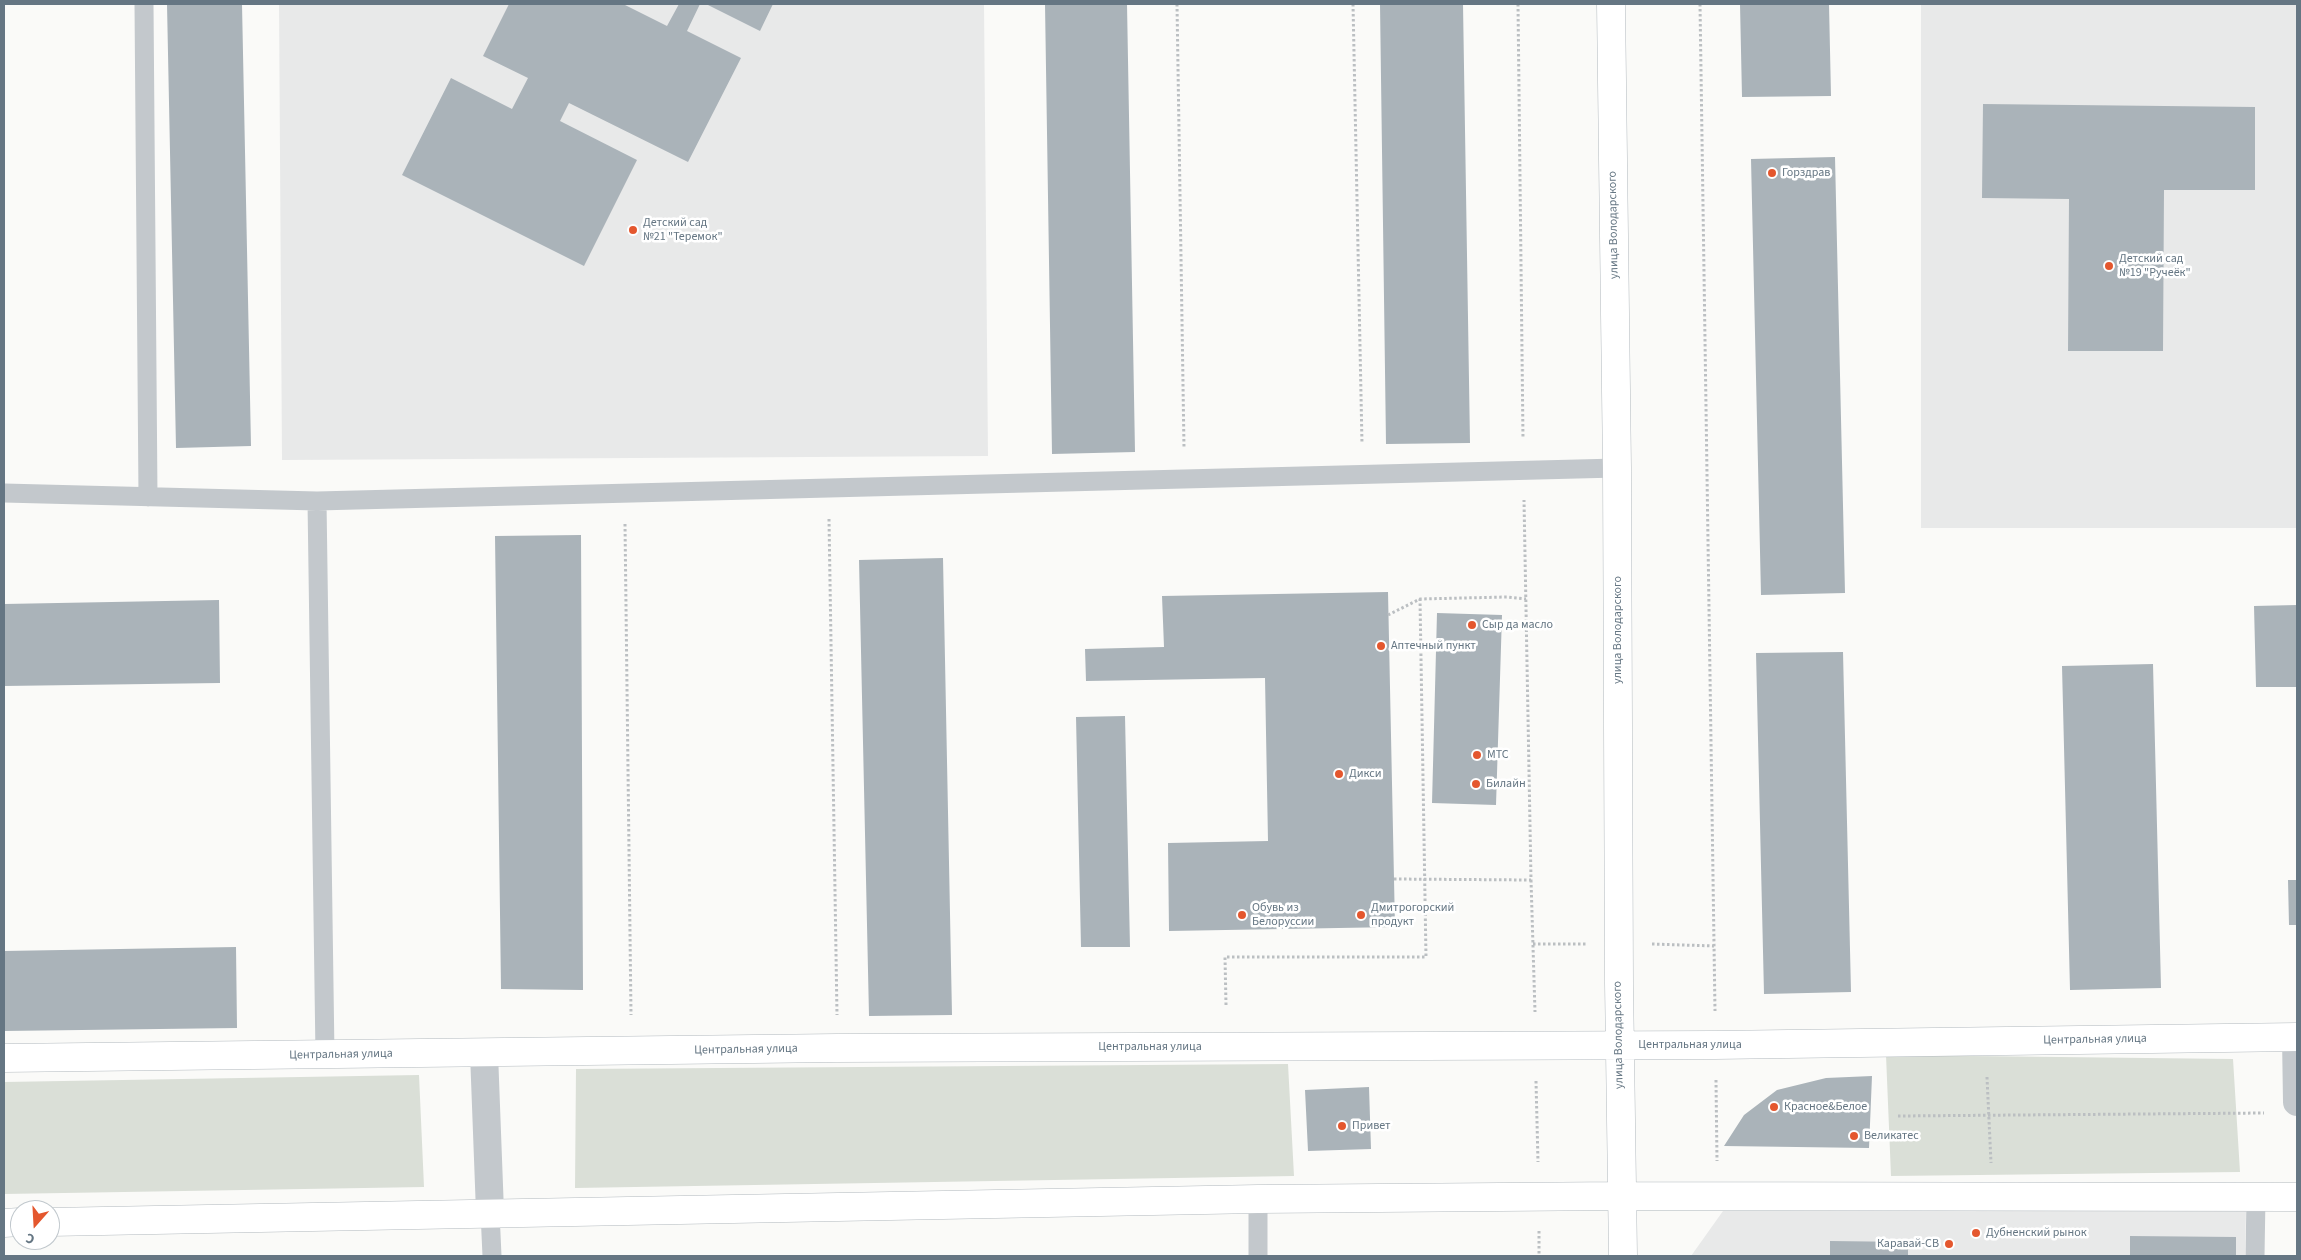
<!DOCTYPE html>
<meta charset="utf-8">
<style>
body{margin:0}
#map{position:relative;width:2301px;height:1260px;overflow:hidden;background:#fafaf8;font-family:"Source Sans 3",sans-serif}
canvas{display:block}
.frame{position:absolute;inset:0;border:5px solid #657683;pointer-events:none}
.north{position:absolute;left:10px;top:1200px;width:50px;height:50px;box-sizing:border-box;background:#fff;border:1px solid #c1c8cd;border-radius:50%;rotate:199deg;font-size:14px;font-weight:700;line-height:20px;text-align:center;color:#657683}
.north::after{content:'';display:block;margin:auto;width:18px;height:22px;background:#e4572e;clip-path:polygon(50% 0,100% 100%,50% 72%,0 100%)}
</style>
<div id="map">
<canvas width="2301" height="1260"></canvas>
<div class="frame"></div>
<div class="north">С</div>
</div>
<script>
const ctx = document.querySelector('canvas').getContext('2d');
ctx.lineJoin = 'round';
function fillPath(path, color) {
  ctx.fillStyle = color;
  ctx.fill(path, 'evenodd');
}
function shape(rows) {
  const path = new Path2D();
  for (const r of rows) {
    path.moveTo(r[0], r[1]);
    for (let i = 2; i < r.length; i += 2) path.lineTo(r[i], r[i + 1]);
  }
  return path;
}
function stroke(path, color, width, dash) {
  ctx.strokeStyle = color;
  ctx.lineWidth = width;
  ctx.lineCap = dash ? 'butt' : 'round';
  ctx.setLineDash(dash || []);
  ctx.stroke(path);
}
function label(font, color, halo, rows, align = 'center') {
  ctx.font = font + ' "Source Sans 3",sans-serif';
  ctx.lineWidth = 5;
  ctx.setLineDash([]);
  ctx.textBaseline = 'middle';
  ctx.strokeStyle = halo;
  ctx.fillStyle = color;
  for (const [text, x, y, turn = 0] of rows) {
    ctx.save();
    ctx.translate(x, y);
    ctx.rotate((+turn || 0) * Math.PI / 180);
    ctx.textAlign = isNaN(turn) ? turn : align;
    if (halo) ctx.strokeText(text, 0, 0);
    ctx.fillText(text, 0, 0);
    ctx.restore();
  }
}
const built = shape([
 [279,4,984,4,988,456,282,460],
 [1921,4,2297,4,2297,528,1921,528],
 [1723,1211,2246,1211,2245,1256,1691,1256]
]);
const green = shape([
 [1886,1055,2233,1059,2240,1172,1891,1176],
 [1288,1064,1294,1176,575,1188,576,1069],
 [419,1075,424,1187,4,1194,4,1082]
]);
const building = shape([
 [167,4,242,4,251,446,176,448],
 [509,4,623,4,667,26,679,4,700,4,687,31,741,58,688,162,569,103,560,121,637,160,584,266,402,175,451,78,512,109,528,78,483,56],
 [706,4,773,4,760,31],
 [1045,4,1127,4,1135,452,1052,454],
 [1380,4,1463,4,1470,443,1386,444],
 [1740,4,1829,4,1831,96,1742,97],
 [1983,104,2255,107,2255,190,2164,190,2163,351,2068,351,2069,199,1982,198],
 [1835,157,1845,593,1761,595,1751,159],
 [581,535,583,990,501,989,495,536],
 [943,558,952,1015,869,1016,859,560],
 [1388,592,1395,927,1169,931,1168,843,1268,841,1265,678,1086,681,1085,649,1164,647,1162,596],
 [219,600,220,683,4,686,4,604],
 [2297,605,2297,687,2256,687,2254,606],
 [1437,613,1502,615,1496,805,1432,803],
 [1843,652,1851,992,1764,994,1756,653],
 [2153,664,2161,988,2070,990,2062,666],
 [1125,716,1130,947,1081,947,1076,717],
 [2288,880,2297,880,2297,925,2289,925],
 [236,947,237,1028,4,1031,4,951],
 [1872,1076,1869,1148,1724,1146,1744,1115,1777,1090,1826,1078],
 [1369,1087,1371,1149,1308,1151,1305,1090],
 [2130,1236,2236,1237,2236,1256,2130,1256],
 [1830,1241,1908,1242,1908,1256,1830,1256]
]);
const path = shape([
 [1177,4,1184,448],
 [1353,4,1362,444],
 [1518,4,1523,439],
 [1700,4,1715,1011],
 [829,519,837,1015],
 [625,524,631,1015],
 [1388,615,1420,599,1507,597,1526,599],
 [1394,879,1531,880,1524,500],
 [1531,880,1535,1012],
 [1533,944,1586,944],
 [1652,944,1714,946],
 [1226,1005,1225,957,1426,957,1420,599],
 [1987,1077,1991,1163],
 [1716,1080,1717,1161],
 [1536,1081,1538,1162],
 [1898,1116,2264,1113],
 [1539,1231,1539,1256]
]);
const lane = shape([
 [144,4,148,497],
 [4,493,317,501],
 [325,1055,317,501,1617,468],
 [1258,1199,1258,1256],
 [490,1212,492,1256],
 [2255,1256,2256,1197]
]);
const street = shape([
 [2296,1037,2297,1102],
 [484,1053,490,1212]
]);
const secondary = shape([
 [1611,4,1617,468,1619,983,1623,1256],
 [4,1058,837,1048,1715,1045,2297,1037],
 [50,1222,1258,1199,1621,1196,2297,1197],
 [4,1223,20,1222]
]);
const markers = [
 [1772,173,5,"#e4572e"],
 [633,230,5,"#e4572e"],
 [2109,266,5,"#e4572e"],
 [1472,625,5,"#e4572e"],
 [1381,646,5,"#e4572e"],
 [1477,755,5,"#e4572e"],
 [1339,774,5,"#e4572e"],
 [1476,784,5,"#e4572e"],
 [1242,915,5,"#e4572e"],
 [1361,915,5,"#e4572e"],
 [1774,1107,5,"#e4572e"],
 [1342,1126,5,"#e4572e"],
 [1854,1136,5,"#e4572e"],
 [1976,1233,5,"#e4572e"],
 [1949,1244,5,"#e4572e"]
];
const poiNames = [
 ["Горздрав",1782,173],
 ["Детский сад",643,223],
 ["№21 \"Теремок\"",643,237],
 ["Детский сад",2119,259],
 ["№19 \"Ручеёк\"",2119,273],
 ["Сыр да масло",1482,625],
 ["Аптечный пункт",1391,646],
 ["МТС",1487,755],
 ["Дикси",1349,774],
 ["Билайн",1486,784],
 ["Обувь из",1252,908],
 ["Белоруссии",1252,922],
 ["Дмитрогорский",1371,908],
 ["продукт",1371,922],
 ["Красное&Белое",1784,1107],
 ["Привет",1352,1126],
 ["Великатес",1864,1136],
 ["Дубненский рынок",1986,1233],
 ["Каравай-СВ",1939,1244,"right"]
];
const streetNames = [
 ["улица Володарского",1614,225,-91],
 ["улица Володарского",1618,630,-90],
 ["улица Володарского",1619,1035,-91],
 ["Центральная улица",2095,1040,-1],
 ["Центральная улица",1690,1045],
 ["Центральная улица",1150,1047],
 ["Центральная улица",746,1050,-1],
 ["Центральная улица",341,1055,-1]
];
fillPath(built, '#e8e9e9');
fillPath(green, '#dadfd7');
fillPath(building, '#aab3b9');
stroke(secondary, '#b3babf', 29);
stroke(path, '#bbbfc2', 3, [2.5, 2.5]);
stroke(lane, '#c3c8cc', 19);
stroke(street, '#c3c8cc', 28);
stroke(secondary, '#fff', 28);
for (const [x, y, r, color] of markers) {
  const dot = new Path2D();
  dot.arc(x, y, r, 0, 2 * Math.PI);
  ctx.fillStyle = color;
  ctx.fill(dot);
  stroke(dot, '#fff', 2);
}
label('12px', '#657683', '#fff', poiNames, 'left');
label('12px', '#657683', '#fff', streetNames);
</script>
